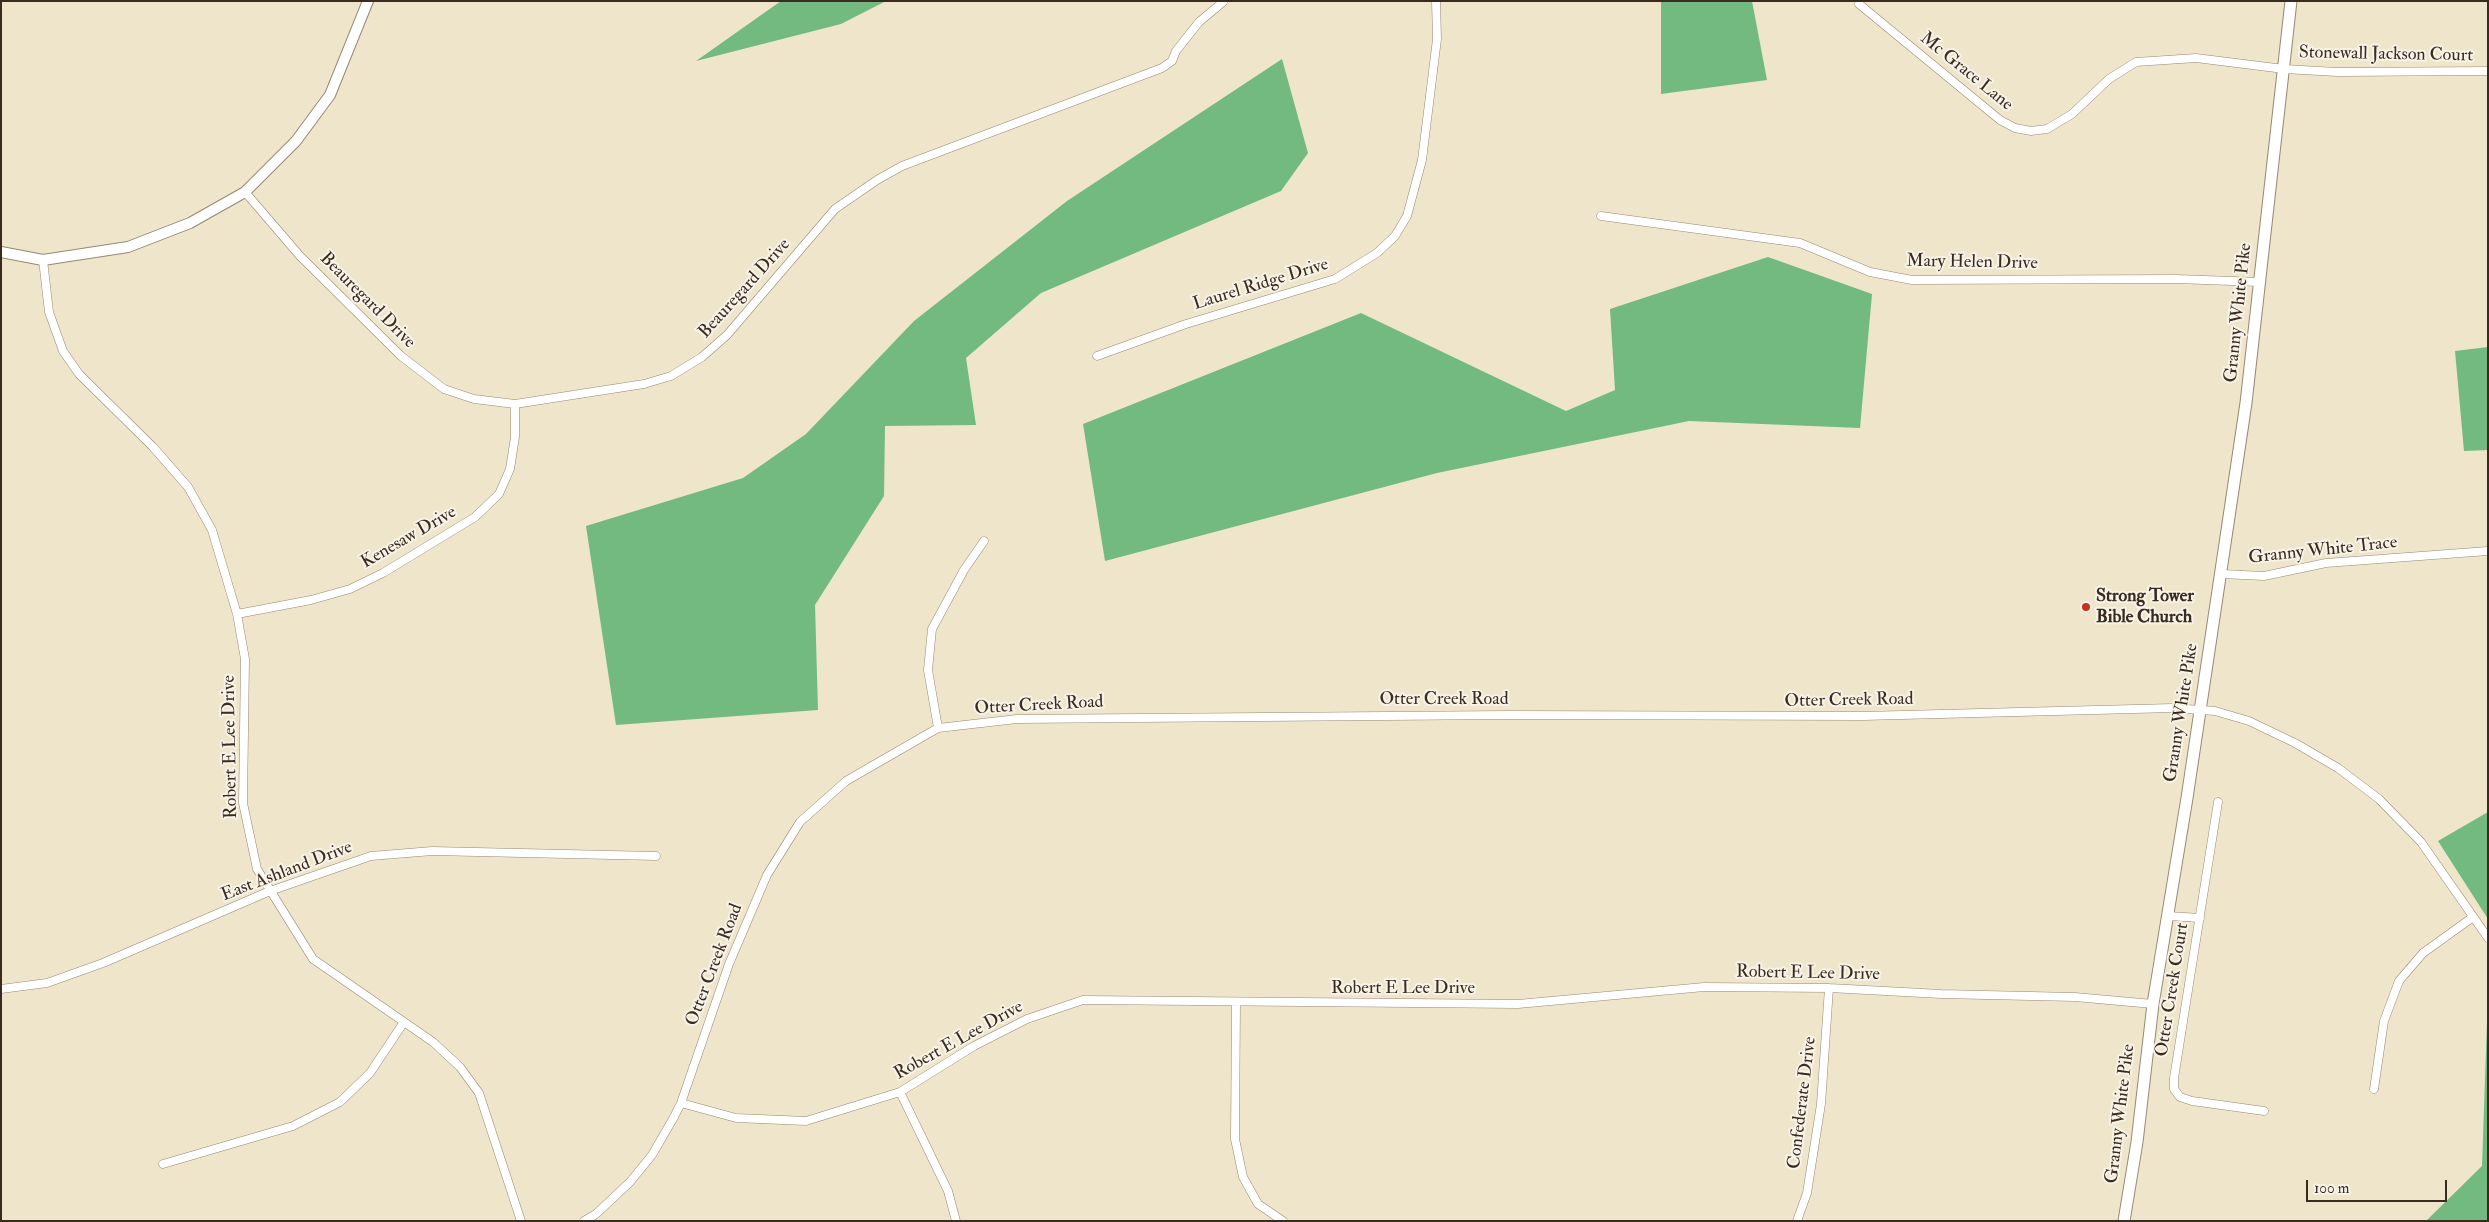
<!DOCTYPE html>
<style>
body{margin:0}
#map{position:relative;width:2489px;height:1222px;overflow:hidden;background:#efe5ca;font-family:"IM FELL Double Pica",serif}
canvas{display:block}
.frame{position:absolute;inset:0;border:2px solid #3b2a1e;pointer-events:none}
.scale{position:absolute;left:2306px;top:1180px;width:141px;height:22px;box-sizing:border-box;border:2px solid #3b2a1e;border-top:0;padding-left:6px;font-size:15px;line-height:18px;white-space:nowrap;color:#3b2a1e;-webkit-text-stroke:4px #f7f3e8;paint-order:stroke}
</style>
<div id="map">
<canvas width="2489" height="1222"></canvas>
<div class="frame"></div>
<div class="scale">100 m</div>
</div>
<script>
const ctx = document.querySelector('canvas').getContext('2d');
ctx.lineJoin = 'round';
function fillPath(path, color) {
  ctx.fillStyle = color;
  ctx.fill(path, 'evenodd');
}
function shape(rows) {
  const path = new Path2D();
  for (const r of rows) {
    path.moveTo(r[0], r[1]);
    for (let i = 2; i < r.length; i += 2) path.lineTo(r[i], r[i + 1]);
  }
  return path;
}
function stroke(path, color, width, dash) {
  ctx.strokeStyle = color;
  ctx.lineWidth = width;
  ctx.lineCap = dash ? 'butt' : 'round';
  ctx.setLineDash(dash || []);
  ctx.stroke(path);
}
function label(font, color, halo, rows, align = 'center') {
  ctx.font = font + ' "IM FELL Double Pica",serif';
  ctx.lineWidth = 4;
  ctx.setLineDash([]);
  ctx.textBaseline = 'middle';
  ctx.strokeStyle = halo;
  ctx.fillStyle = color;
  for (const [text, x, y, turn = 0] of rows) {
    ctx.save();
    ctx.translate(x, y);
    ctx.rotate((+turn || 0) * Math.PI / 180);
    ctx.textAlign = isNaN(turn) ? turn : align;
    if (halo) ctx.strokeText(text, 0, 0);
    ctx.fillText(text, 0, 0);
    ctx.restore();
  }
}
const forest = shape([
 [781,1,886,1,841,24,696,61],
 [1661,1,1752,1,1767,80,1661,94],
 [1282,59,1308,153,1281,191,1041,293,966,358,976,425,885,426,884,496,815,605,818,710,616,725,586,526,743,478,806,434,914,321,1067,201],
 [1768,257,1872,294,1860,428,1689,421,1437,473,1105,561,1083,424,1361,313,1566,411,1615,390,1610,309],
 [2488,347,2488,450,2464,451,2455,351],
 [2488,812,2488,919,2438,841],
 [2488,992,2488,1221,2426,1221,2482,1166]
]);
const minor = shape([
 [1859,4,2000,120,2015,128,2031,131,2047,129,2072,114,2109,79,2136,62,2196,58,2284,69,2337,72,2488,71],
 [245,192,300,256,401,356,444,389,474,399,515,404,644,384,671,376,702,357,727,335,835,209,877,180,902,166,1162,68,1172,61,1176,51,1199,22,1223,2],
 [1601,216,1800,243,1870,272,1912,280,2176,279,2260,282],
 [43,260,49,312,63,351,79,374,153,447,188,487,212,530,237,614,245,659,243,803,257,869,313,959,433,1042,460,1067,479,1093,521,1221],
 [1097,356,1186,324,1335,279,1377,253,1395,236,1407,216,1422,160,1437,39,1436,1],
 [2222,574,2264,576,2326,563,2488,551],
 [237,614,311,600,350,589,383,573,475,517,499,494,510,469,515,437,515,404],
 [938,728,928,670,932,629,964,570,984,541],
 [2218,802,2174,1078,2174,1089,2180,1097,2192,1101,2264,1111],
 [2168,916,2200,918],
 [1,989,47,983,103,963,270,891,371,856,432,851,656,856],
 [1236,1003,1235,1139,1243,1177,1258,1204,1283,1221],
 [2374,1089,2384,1021,2399,981,2423,953,2473,917],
 [900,1092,948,1191,956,1221],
 [681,1103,736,1118,806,1121,900,1092,974,1046,1027,1019,1083,1000,1518,1004,1704,987,1829,988,1941,994,2075,997,2153,1004],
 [163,1164,293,1126,340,1102,370,1073,404,1022],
 [584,1221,596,1214,630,1182,652,1155,674,1117,681,1103,729,964,767,875,800,822,846,781,938,728,1017,719,1508,715,1863,716,2173,708,2215,711,2249,721,2295,743,2338,768,2379,799,2421,842,2488,938],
 [1797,1221,1807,1193,1821,1104,1829,988]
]);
const tertiary = shape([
 [1,252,43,260,128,247,190,223,245,192,296,141,330,95,368,1]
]);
const secondary = shape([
 [2124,1221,2137,1142,2153,1004,2187,798,2246,403,2291,1]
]);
const markers = [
 [2086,607,5,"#c8321e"]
];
const streetNames = [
 ["Stonewall Jackson Court",2386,55,1],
 ["Mc Grace Lane",1966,72,39],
 ["Mary Helen Drive",1972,263,1],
 ["Laurel Ridge Drive",1261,285,-17],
 ["Beauregard Drive",745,289,-48],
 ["Beauregard Drive",367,301,45],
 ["Granny White Pike",2239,313,-84],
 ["Kenesaw Drive",409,538,-30],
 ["Granny White Trace",2323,551,-6],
 ["Otter Creek Road",1444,700],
 ["Otter Creek Road",1849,701,-1],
 ["Otter Creek Road",1039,706,-3],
 ["Granny White Pike",2182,713,-81],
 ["Robert E Lee Drive",231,747,-91],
 ["East Ashland Drive",287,872,-21],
 ["Otter Creek Road",715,965,-69],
 ["Robert E Lee Drive",1808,974,1],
 ["Robert E Lee Drive",1403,989],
 ["Otter Creek Court",2173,990,-81],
 ["Robert E Lee Drive",959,1041,-29],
 ["Confederate Drive",1803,1103,-83],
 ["Granny White Pike",2121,1114,-83]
];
const poiNames = [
 ["Strong Tower",2096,597],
 ["Bible Church",2096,618]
];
fillPath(forest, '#72ba80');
stroke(minor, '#958874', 9);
stroke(tertiary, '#958874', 12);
stroke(secondary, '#958874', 13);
stroke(minor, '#fff', 8);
stroke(tertiary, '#fff', 10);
stroke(secondary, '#fff', 11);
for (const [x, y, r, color] of markers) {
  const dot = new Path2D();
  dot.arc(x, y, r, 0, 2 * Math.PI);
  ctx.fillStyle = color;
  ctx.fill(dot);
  stroke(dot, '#f7f3e8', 2);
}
label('18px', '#3b2a1e', '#f7f3e8', streetNames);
label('bold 18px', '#3b2a1e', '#f7f3e8', poiNames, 'left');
</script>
